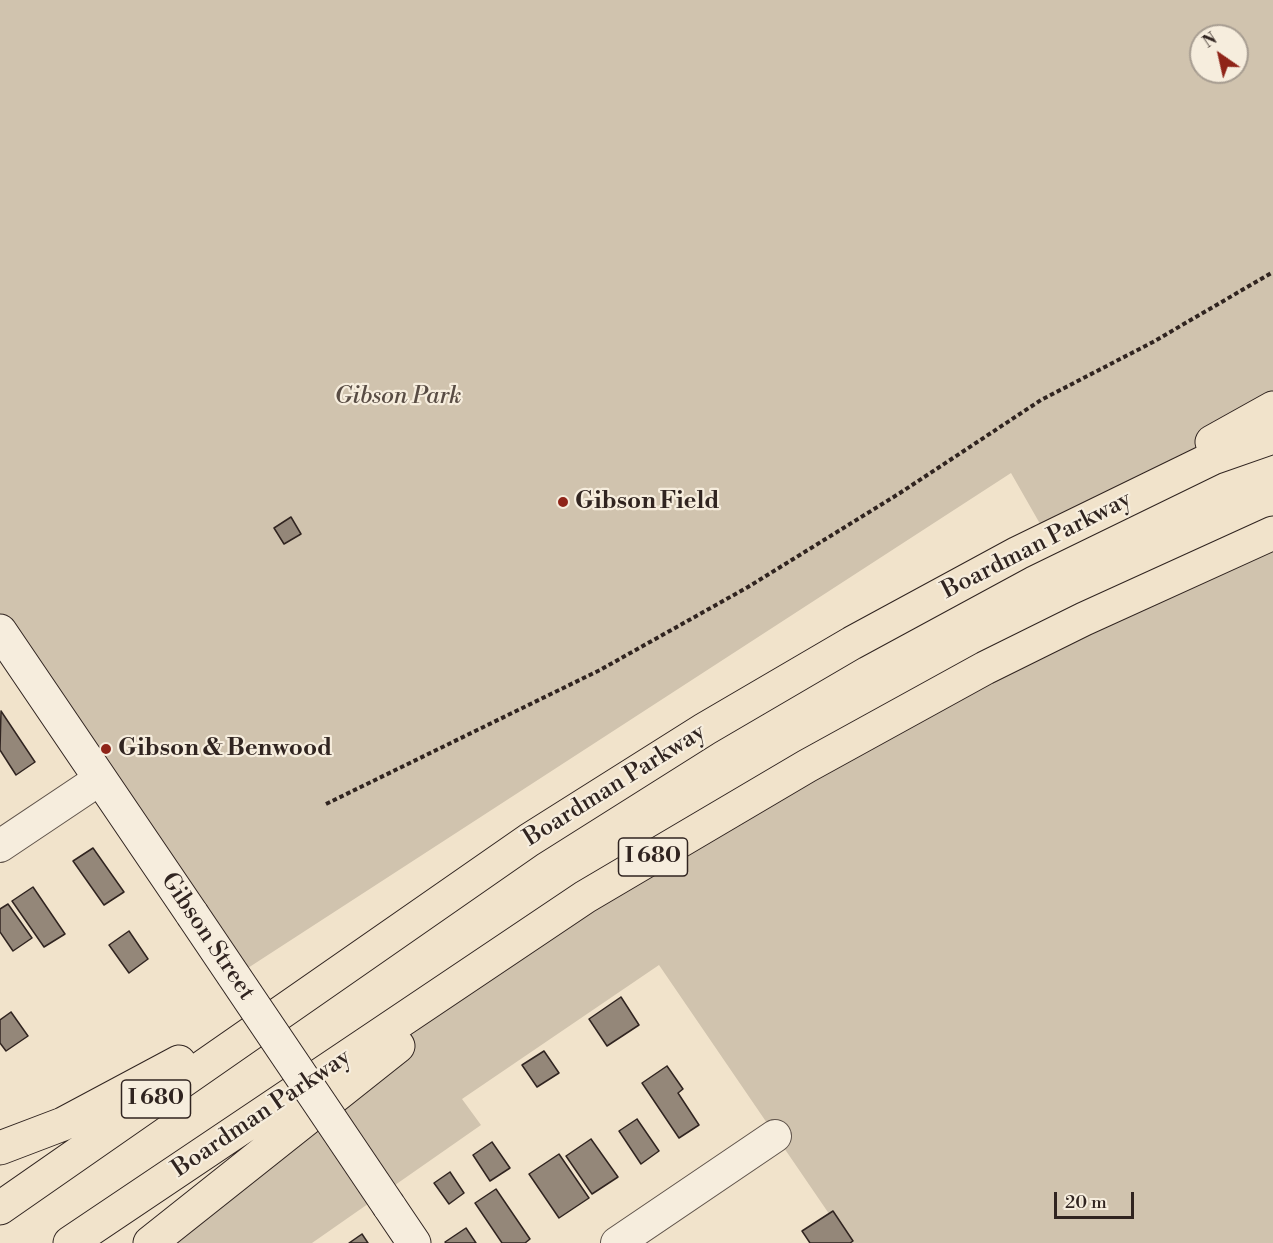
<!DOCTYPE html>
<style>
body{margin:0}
#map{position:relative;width:1273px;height:1243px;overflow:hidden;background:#f1e3cb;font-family:"Libre Bodoni",serif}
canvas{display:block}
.north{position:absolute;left:1189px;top:24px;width:60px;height:60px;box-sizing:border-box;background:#f6eddd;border:2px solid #a79d91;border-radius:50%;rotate:326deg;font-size:16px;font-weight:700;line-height:24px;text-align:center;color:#302420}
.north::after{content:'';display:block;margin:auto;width:21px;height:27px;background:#8f2418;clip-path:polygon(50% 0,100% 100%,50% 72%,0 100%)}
.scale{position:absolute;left:1054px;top:1192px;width:80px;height:27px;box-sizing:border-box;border:3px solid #302420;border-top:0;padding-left:8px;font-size:18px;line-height:21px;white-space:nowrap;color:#302420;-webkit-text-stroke:4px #f6eddd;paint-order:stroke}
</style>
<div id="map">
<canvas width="1273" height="1243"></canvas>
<div class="north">N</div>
<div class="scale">20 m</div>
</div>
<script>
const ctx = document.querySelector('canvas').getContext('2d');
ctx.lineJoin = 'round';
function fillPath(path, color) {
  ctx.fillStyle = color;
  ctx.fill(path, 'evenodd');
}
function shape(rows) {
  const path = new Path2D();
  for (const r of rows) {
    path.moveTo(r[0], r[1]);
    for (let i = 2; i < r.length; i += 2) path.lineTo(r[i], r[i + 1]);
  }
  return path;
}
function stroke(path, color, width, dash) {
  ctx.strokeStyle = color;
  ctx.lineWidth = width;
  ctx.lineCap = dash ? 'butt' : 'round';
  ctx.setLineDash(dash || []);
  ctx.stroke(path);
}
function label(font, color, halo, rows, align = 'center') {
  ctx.font = font + ' "Libre Bodoni",serif';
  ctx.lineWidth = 4.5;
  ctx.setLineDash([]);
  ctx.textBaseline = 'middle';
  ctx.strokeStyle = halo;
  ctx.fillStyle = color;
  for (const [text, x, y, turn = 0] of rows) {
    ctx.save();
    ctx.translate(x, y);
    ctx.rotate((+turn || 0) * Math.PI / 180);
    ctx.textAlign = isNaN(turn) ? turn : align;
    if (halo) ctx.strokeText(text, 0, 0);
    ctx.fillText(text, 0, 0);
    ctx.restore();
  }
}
const green = shape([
 [0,0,1273,0,1273,437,1047,536,1011,473,234,977,0,631],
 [1201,36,1237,36,1237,72,1201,72],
 [1273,533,1273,1243,849,1243,659,965,462,1099,481,1125,312,1243,150,1243,585,897]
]);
const building = shape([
 [291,517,301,534,284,544,274,528,291,517],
 [1,711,35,762,16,775,0,750,1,711],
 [93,848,124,892,104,905,73,861,93,848],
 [33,887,65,934,44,947,12,901,33,887],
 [8,904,32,938,13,951,0,932,0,909,8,904],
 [129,931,148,959,129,973,109,945,129,931],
 [621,997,639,1025,607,1046,589,1019,621,997],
 [11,1012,28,1036,6,1051,0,1043,0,1020,11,1012],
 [544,1051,559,1073,537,1087,522,1065,544,1051],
 [667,1066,683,1089,678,1093,699,1125,679,1138,642,1083,667,1066],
 [637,1119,659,1151,641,1164,619,1131,637,1119],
 [591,1139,618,1177,592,1194,566,1156,591,1139],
 [492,1142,510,1168,490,1181,473,1155,492,1142],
 [559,1154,589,1198,559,1218,529,1174,559,1154],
 [450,1172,464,1193,449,1204,434,1183,450,1172],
 [496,1189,530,1239,525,1243,502,1243,475,1203,496,1189],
 [833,1211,853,1241,850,1243,810,1243,802,1231,833,1211],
 [466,1228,476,1243,446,1243,445,1242,466,1228],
 [362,1234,368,1243,349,1243,362,1234]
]);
const path = shape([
 [326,804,600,670,748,587,900,493,1041,400,1153,342,1273,272]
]);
const street = shape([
 [0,846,100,779],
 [617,1243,775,1136]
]);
const secondary = shape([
 [0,631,192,914],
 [389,1206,414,1243]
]);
const highway = shape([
 [1212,442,1273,408],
 [0,1148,63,1124,179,1062],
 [0,1208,529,840,705,729,852,643,1018,553,1213,458,1273,437],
 [70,1243,585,897,807,766,985,668,1084,619,1273,533],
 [150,1243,398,1046]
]);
const secondaryBridge = shape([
 [192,914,389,1206]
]);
const markers = [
 [563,502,6,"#8f2418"],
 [106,749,6,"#8f2418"]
];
const shields = [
 [653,857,69],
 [156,1099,69]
];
const shieldNames = [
 ["I 680",653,857],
 ["I 680",156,1099]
];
const parkNames = [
 ["Gibson Park",398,397]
];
const poiNames = [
 ["Gibson Field",575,502],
 ["Gibson & Benwood",118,749]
];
const streetNames = [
 ["Boardman Parkway",1037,546,-27],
 ["Boardman Parkway",615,786,-32],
 ["Gibson Street",207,937,56],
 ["Boardman Parkway",262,1114,-34]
];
fillPath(green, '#d0c3ae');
fillPath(building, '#948779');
stroke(building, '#302420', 1.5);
stroke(street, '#60544b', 34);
stroke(secondary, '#302420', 35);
stroke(highway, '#302420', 35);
stroke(path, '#302420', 4, [4.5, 3]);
stroke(street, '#f6eddd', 32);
stroke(secondary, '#f6eddd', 33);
stroke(highway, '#f1e3cb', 33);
stroke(secondaryBridge, '#302420', 35, []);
stroke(secondaryBridge, '#f6eddd', 33);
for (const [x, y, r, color] of markers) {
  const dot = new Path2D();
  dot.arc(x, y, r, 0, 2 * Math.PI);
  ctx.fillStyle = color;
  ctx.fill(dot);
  stroke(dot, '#f6eddd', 2);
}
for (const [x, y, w] of shields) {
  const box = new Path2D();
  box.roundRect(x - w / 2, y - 19, w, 38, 4.5);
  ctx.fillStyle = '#f6eddd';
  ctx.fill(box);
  stroke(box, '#302420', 1.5);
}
label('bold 22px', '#302420', null, shieldNames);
label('italic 24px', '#584c44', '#f6eddd', parkNames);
label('bold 24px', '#302420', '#f6eddd', poiNames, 'left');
label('24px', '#302420', '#f6eddd', streetNames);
</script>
